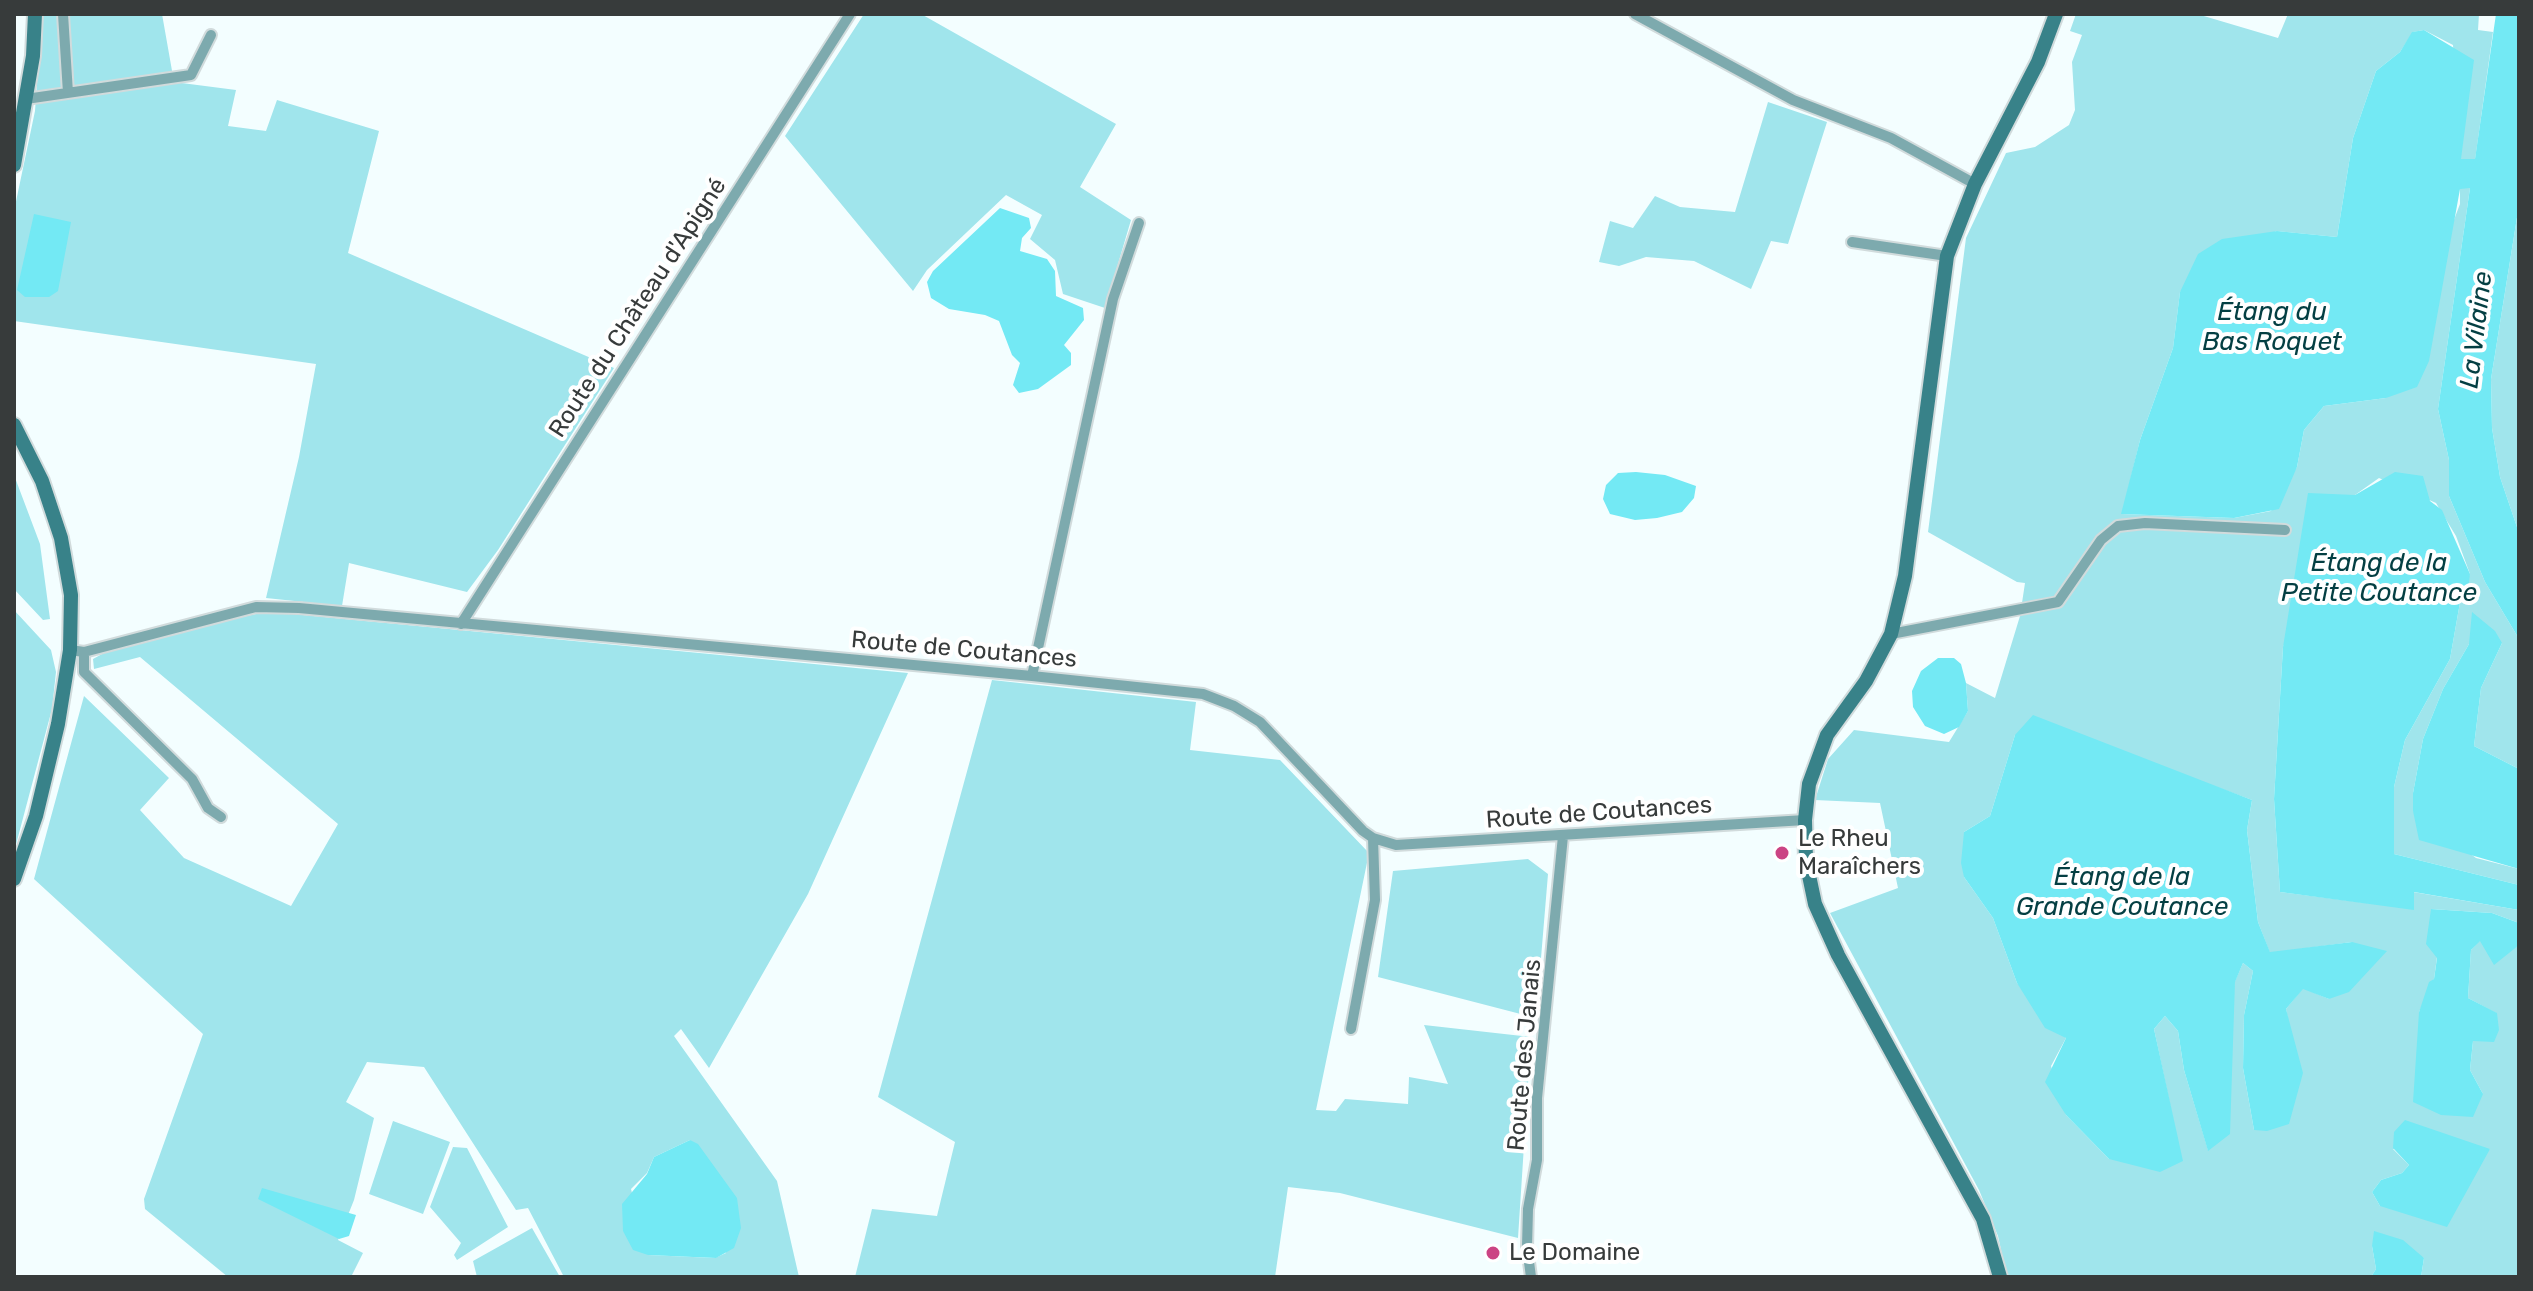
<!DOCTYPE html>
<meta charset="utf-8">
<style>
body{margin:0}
#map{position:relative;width:2533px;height:1291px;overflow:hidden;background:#f3feff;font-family:Rubik,sans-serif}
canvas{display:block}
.frame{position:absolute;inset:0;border:16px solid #373b3b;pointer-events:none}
</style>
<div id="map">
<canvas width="2533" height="1291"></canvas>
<div class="frame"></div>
</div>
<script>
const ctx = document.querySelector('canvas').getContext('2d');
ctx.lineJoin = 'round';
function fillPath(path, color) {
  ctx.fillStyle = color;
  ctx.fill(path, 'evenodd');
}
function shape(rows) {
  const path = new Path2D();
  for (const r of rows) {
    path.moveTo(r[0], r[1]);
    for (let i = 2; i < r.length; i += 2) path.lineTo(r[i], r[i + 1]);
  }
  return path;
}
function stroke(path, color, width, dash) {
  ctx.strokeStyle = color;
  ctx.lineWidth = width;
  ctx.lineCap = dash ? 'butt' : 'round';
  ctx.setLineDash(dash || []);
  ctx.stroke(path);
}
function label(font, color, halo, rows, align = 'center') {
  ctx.font = font + ' Rubik,sans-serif';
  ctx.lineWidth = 8;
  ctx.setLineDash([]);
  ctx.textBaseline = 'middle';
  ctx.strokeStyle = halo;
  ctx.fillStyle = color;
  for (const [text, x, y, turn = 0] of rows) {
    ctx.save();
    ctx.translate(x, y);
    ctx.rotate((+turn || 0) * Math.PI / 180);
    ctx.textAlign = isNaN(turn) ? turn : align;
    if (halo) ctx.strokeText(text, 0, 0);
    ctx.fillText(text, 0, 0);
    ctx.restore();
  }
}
const green = shape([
 [42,14,162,14,174,82,236,90,228,126,266,131,277,100,379,131,348,253,614,368,498,550,467,592,349,563,342,606,266,598,299,457,316,364,14,321,14,211,35,111],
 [864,14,921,14,1116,124,1080,187,1131,220,1105,308,1063,294,1055,260,1030,239,1042,215,1006,195,927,270,913,291,785,136],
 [2076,14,2197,14,2278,38,2288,14,2479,14,2478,30,2493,32,2475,160,2461,159,2453,45,2424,30,2413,32,2400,52,2376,71,2353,138,2337,237,2276,231,2180,292,2173,348,2140,440,2122,514,2234,518,2271,511,2297,467,2304,430,2324,406,2386,398,2460,204,2460,188,2470,188,2438,409,2449,460,2449,496,2485,582,2519,639,2519,769,2474,746,2481,688,2502,643,2469,644,2443,689,2423,739,2413,793,2413,811,2476,858,2519,869,2519,885,2394,854,2394,787,2405,740,2450,659,2462,591,2470,574,2456,536,2436,503,2379,478,2355,495,2340,497,2283,647,2274,799,2280,892,2414,909,2413,892,2519,910,2519,923,2492,913,2431,909,2437,957,2434,979,2419,1012,2483,1094,2470,1070,2473,1041,2496,1013,2468,998,2471,950,2480,940,2502,955,2519,945,2519,1277,2421,1277,2424,1258,2372,1246,2376,1269,2371,1277,2007,1277,1998,1236,1979,1190,1830,913,1898,888,1880,803,1815,800,1828,759,1854,730,1949,742,1968,711,1966,683,1995,698,2020,616,2025,583,2017,582,1928,532,1966,238,2006,153,2035,147,2069,125,2075,110,2072,62,2082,35,2070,31],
 [2015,735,2149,762,2252,800,2247,830,2258,922,2270,953,2352,942,2329,999,2303,988,2286,1009,2290,1032,2254,1130,2243,1068,2244,1015,2253,971,2243,963,2235,981,2208,1150,2184,1070,2178,1031,2165,1016,2154,1029,2182,1161,2109,1159,2066,1115,2051,1066,2066,1038,2017,983,1993,918,1964,877,1964,832,1990,816],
 [2393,1149,2490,1149,2380,1206,2372,1192,2381,1180,2402,1173,2409,1165],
 [1768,102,1827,122,1788,244,1771,241,1751,289,1694,261,1646,257,1619,266,1599,262,1610,221,1633,228,1655,196,1680,207,1735,212],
 [2519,205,2519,533,2500,477,2492,428,2491,379],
 [14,475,40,544,50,619,43,620,14,589],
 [14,610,51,650,56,672,52,709,14,852],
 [282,613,908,673,808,894,709,1068,681,1029,674,1036,777,1181,799,1277,564,1277,528,1208,516,1210,424,1067,367,1062,346,1102,374,1118,354,1200,338,1240,363,1253,351,1277,228,1277,145,1209,144,1199,203,1034,34,879,84,696,169,778,140,810,184,858,291,906,338,824,140,657,94,669,93,659,113,648,184,630,256,614],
 [690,1140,726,1253,715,1258,648,1255,631,1189,647,1173,654,1157],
 [992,680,1196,702,1190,750,1280,760,1369,853,1316,1110,1336,1111,1345,1099,1408,1104,1409,1077,1448,1084,1424,1025,1531,1037,1518,1238,1340,1193,1288,1187,1275,1277,855,1277,872,1209,937,1216,955,1142,878,1097],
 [1528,859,1548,874,1536,1018,1378,977,1393,871],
 [393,1121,450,1142,423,1214,369,1194],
 [453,1147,467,1148,508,1227,457,1260,454,1255,461,1243,430,1207],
 [532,1228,560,1277,477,1277,473,1261]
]);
const water = shape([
 [2496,14,2519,14,2519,205,2491,379,2492,428,2500,477,2519,533,2519,639,2485,582,2449,496,2449,460,2438,409,2470,188,2460,189,2429,361,2417,387,2386,398,2324,406,2304,430,2297,467,2279,509,2234,518,2121,514,2140,440,2173,348,2180,292,2198,254,2222,239,2277,231,2337,237,2353,138,2376,71,2400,52,2412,32,2424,30,2474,60,2461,159,2475,159],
 [1000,208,1029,218,1031,228,1022,238,1020,251,1047,259,1055,271,1056,296,1083,308,1084,320,1064,345,1071,353,1071,365,1038,389,1019,393,1013,385,1020,363,1012,355,999,321,985,315,949,309,931,298,927,282,933,271],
 [34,214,71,222,58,291,49,297,25,297,17,290],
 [1636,472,1665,475,1696,486,1694,498,1682,512,1657,518,1635,520,1610,514,1603,499,1606,485,1618,473],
 [2395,472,2423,476,2430,501,2442,510,2470,574,2468,591,2462,591,2450,659,2405,740,2394,787,2394,854,2519,885,2519,910,2414,892,2414,910,2280,892,2274,799,2283,647,2308,493,2355,495],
 [2472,612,2495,631,2502,643,2481,688,2474,746,2519,769,2519,869,2419,840,2413,811,2413,793,2423,739,2443,689,2469,644],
 [1938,658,1954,658,1961,664,1966,683,1968,711,1959,727,1944,734,1925,726,1913,707,1912,691,1921,671],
 [2033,715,2252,800,2247,830,2258,922,2270,952,2352,942,2387,951,2349,992,2329,999,2303,989,2286,1009,2303,1073,2289,1124,2267,1131,2254,1130,2243,1068,2244,1015,2253,971,2243,963,2235,982,2230,1134,2208,1151,2184,1070,2178,1031,2165,1016,2154,1029,2183,1161,2160,1172,2109,1159,2066,1115,2045,1082,2066,1038,2045,1028,2017,983,1993,918,1964,877,1961,863,1964,832,1990,816,2015,735],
 [2431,909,2492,913,2519,923,2519,945,2494,965,2480,941,2471,950,2468,998,2497,1013,2499,1030,2494,1042,2473,1041,2470,1070,2483,1094,2473,1117,2441,1115,2413,1102,2419,1012,2429,982,2434,979,2437,958,2426,944],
 [2405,1120,2490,1149,2447,1227,2380,1206,2372,1192,2381,1180,2402,1173,2409,1165,2393,1148,2394,1132],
 [690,1140,698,1144,737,1198,741,1228,734,1248,716,1258,648,1255,633,1250,623,1231,622,1204,647,1174,654,1157],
 [262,1188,356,1215,349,1236,339,1239,258,1199],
 [2374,1231,2403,1240,2424,1258,2421,1277,2371,1277,2376,1269,2372,1246]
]);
const street = shape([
 [63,14,68,93],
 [1635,14,1793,100,1891,138,1975,184],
 [26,99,191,75,211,35],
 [1852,242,1947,256],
 [461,624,850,14],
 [1891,634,2058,602,2101,540,2118,526,2145,523,2285,530],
 [70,650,84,652,256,607,299,608,1032,676,1203,694,1234,706,1260,722,1363,831,1373,838,1396,845,1805,820],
 [84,652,84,672,192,779,208,808,221,817],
 [1032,676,1113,299,1139,223],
 [1351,1029,1375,900,1373,838],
 [1531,1277,1527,1247,1528,1209,1537,1160,1537,1098,1563,836]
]);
const secondary = shape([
 [14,165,33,56,35,14],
 [14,425,42,481,61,538,71,595,70,650,58,724,36,816,14,879],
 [2000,1277,1983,1219,1838,955,1815,904,1806,861,1805,820,1809,784,1827,735,1866,681,1891,634,1905,576,1947,256,1975,184,2038,62,2056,14]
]);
const markers = [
 [1782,853,8,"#cb4484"],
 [1493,1253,8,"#cb4484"]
];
const streetNames = [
 ["Route du Château d'Apigné",638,308,-57],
 ["Route de Coutances",964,650,5],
 ["Route de Coutances",1599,813,-4],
 ["Route des Janais",1525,1055,-85]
];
const poiNames = [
 ["Le Rheu",1798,839],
 ["Maraîchers",1798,867],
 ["Le Domaine",1509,1253]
];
const waterNames = [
 ["Étang du",2272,312],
 ["Bas Roquet",2272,342],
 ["La Vilaine",2477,330,-83],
 ["Étang de la",2379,563],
 ["Petite Coutance",2379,593],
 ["Étang de la",2122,877],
 ["Grande Coutance",2122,907]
];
fillPath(green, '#a0e5ec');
fillPath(water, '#73e9f4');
stroke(street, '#d1dbdc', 14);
stroke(secondary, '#d1dbdc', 18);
stroke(street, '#7daaae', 10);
stroke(secondary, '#388289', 14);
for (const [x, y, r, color] of markers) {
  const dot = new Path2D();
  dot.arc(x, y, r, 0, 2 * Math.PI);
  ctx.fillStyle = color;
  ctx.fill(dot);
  stroke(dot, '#fff', 3);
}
label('24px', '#373b3b', '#fff', streetNames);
label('24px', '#373b3b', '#fff', poiNames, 'left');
label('italic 26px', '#043f43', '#fff', waterNames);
</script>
